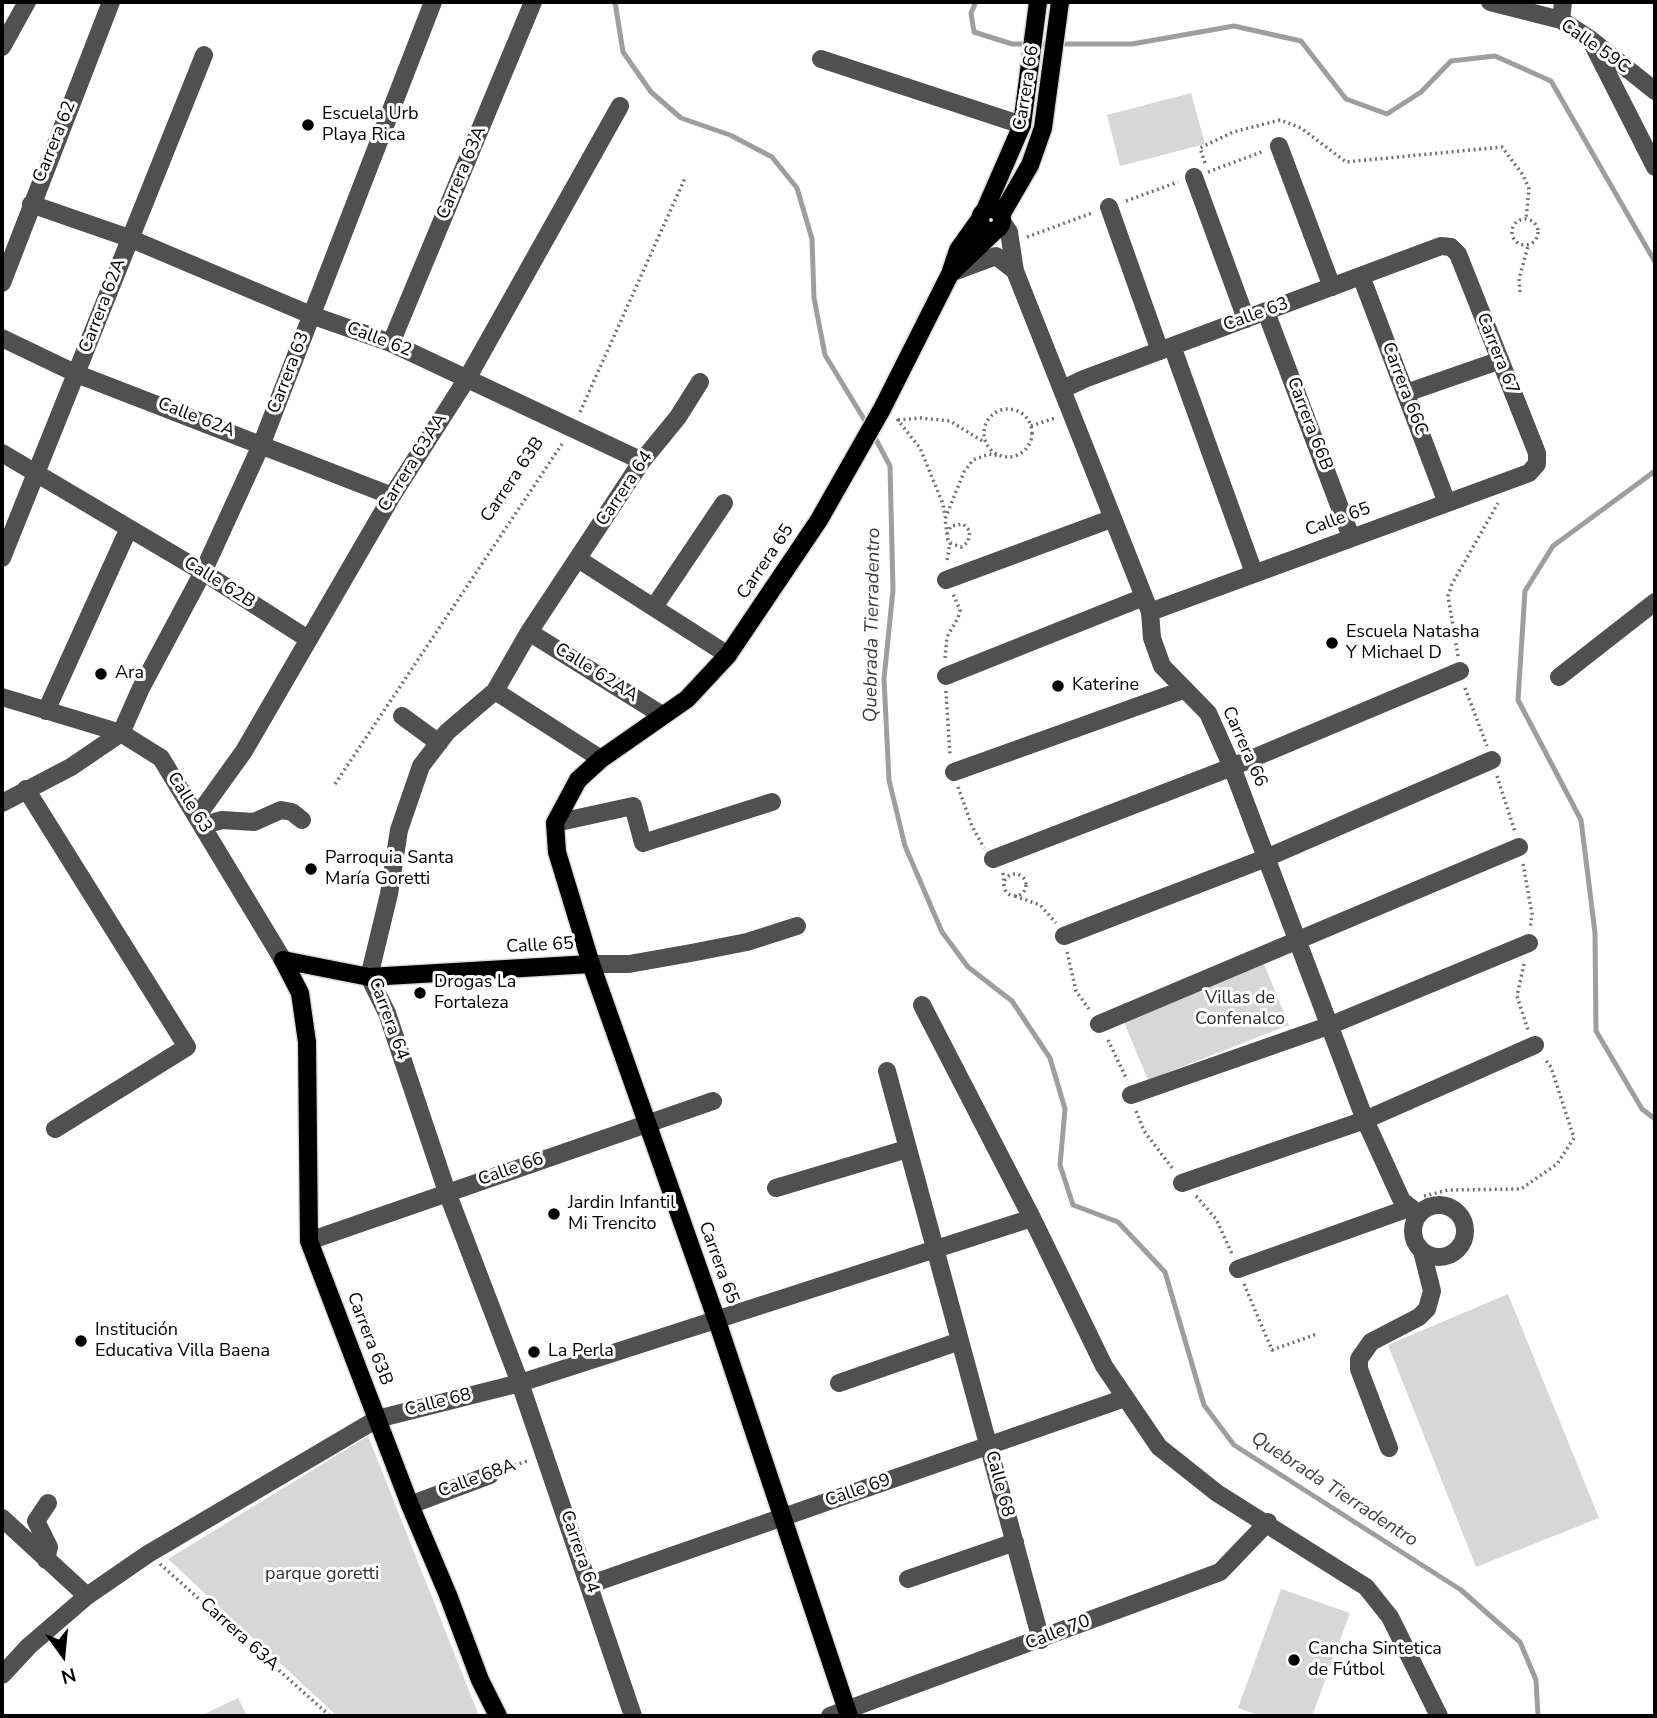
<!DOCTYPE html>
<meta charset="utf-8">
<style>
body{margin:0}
#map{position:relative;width:1657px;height:1718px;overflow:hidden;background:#fff;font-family:"Nunito Sans",sans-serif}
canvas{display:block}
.frame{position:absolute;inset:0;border:4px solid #000;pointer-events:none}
.north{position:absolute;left:28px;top:1620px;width:70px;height:70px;-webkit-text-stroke:5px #fff;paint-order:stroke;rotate:165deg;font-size:19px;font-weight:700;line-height:28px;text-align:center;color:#000}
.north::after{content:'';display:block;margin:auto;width:24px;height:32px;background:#000;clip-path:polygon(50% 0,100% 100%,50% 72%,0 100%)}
</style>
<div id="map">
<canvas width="1657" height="1718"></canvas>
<div class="frame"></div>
<div class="north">N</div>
</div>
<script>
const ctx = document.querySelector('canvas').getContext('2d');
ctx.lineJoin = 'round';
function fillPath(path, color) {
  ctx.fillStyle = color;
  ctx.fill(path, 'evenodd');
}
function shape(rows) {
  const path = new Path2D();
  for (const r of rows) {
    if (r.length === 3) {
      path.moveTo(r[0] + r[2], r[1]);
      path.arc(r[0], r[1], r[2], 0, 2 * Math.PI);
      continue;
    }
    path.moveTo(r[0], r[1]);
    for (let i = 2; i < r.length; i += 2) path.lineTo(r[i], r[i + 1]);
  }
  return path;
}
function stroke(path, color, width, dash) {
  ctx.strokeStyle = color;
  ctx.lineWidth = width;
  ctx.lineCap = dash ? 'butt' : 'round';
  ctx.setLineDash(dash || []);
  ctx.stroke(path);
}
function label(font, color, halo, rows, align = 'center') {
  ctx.font = font + ' "Nunito Sans",sans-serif';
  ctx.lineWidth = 6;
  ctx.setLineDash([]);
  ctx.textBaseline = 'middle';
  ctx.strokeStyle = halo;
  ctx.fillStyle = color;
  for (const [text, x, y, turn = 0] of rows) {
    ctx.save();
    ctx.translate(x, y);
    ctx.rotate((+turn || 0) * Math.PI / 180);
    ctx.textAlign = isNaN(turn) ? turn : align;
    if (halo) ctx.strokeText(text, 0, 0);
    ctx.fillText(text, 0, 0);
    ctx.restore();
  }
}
const green = shape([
 [1191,93,1205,144,1120,166,1107,115],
 [1264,964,1289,1025,1148,1080,1124,1022],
 [1508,1294,1599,1518,1476,1567,1388,1345],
 [368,1436,479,1716,337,1716,168,1559],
 [1281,1589,1350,1613,1312,1716,1261,1716,1238,1708],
 [238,1698,247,1716,200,1716]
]);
const stream = shape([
 [615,2,623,52,651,92,681,118,730,135,772,157,797,188,812,239,814,298,825,355,867,424],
 [976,2,971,13,974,32,1012,44,1132,44,1234,26,1301,41,1346,99,1387,114,1421,92,1451,61,1495,56,1551,81,1655,262],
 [872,432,890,466,893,590,884,679,889,780,905,846,942,932,968,967,1012,1001,1050,1058,1065,1109,1060,1165,1073,1205,1118,1222,1165,1272,1204,1405,1234,1445,1461,1590,1520,1642,1536,1680,1538,1716],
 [1655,471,1553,546,1525,591,1518,700,1581,820,1595,933,1596,1031,1642,1109,1655,1119]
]);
const path = shape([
 [1205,163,1200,148,1233,132,1280,120,1301,128,1346,162,1502,147,1523,175,1529,189,1526,219],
 [1208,172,1264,151],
 [1126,201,1178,182],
 [1525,232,13],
 [1027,237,1092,213],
 [1520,292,1519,279,1528,246],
 [1008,433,24],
 [580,412,685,178],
 [897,419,920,448,943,504,945,517],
 [898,420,921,418,950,421,984,442],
 [1031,426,1055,418],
 [947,534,951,526,963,524,970,531,968,542,961,547,950,543,948,540,945,519,964,472,973,460,989,454,999,456],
 [947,560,950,543],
 [1458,656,1448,596,1452,584,1498,503],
 [945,658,947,637,958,618,960,610,953,594],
 [1465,688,1487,746],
 [946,691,950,756],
 [1497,776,1515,832],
 [335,784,562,444],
 [958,787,972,826,984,848],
 [1523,864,1532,914,1530,929],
 [1003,873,1004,885],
 [1015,885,11],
 [1015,896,1040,905,1056,923],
 [1067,952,1076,991,1089,1009],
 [1524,964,1517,996,1528,1030],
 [1108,1040,1127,1080],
 [1136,1111,1144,1131,1173,1169],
 [1196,1196,1216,1219,1232,1254],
 [1424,1196,1448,1190,1521,1189,1557,1164,1574,1138,1551,1067,1544,1058],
 [1244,1284,1272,1350,1317,1334],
 [504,1469,530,1460],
 [160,1564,330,1716]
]);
const minor = shape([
 [1490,2,1561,20,1590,39,1655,91],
 [1561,20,1563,2],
 [1593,45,1655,167],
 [2,47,27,2],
 [821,59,1022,125],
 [1279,146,1332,287],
 [1194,177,1246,319],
 [31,204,129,238,311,315,391,343,642,461],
 [1109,207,1160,351],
 [1002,222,1009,232,1015,271,1150,612,1152,638,1162,666,1208,713,1232,767,1365,1120,1402,1201,1419,1214],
 [953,272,996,256,1015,271],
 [1361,276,1447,503],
 [2,283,111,2],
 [1266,312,1351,537],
 [2,338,77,374,392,496],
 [391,343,533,2],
 [1172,346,1254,573],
 [1063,389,1084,379,1441,246,1451,247,1458,254,1537,453,1537,464,1529,473,1150,612],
 [1406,393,1498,361],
 [2,453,203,572,308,639],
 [2,558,204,55],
 [578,559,728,655],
 [946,580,1111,519],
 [654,607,724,503],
 [529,632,662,715],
 [946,676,1144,597],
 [1559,677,1655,602],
 [495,691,601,759],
 [2,697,121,733,161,758,283,960],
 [46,711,129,528],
 [402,716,439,743],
 [954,772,1183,690],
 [26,789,187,1047,55,1129],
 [2,803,71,767,121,733,141,688,203,572,262,443,433,2],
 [198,815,244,751,392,496,468,377,620,106],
 [555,823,633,806,643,843,772,802],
 [204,825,222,820,254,822,281,810,292,812,302,820],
 [993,859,1232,767,1460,671],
 [1064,936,1266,858,1492,760],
 [591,964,629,964,691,953,747,942,797,926],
 [922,1005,1032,1218,1104,1366,1159,1447,1217,1493,1366,1587,1390,1617,1439,1716],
 [1099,1024,1519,847],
 [887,1071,1041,1640],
 [1131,1095,1331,1025,1529,943],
 [1182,1183,1365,1120,1535,1045],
 [776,1188,907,1149],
 [1439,1231,26],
 [309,1241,713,1101],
 [1238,1269,1409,1208],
 [839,1383,960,1341],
 [1389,1448,1359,1369,1359,1359,1371,1342,1419,1317,1427,1309,1432,1291,1422,1251],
 [410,1505,490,1475],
 [2,1518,87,1596],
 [46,1560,49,1547,36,1521,48,1503],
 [908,1579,1015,1542],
 [591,1584,1125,1398],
 [2,1675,29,1646,87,1596,148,1554,377,1419,520,1383,1032,1218],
 [633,1716,520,1383,447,1192,387,1013,369,977,389,894,399,830,421,766,447,732,495,691,529,632,642,461,678,417,700,382],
 [830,1716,1220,1572,1268,1522]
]);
const major = shape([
 [991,220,11],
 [985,210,1022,125,1038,2],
 [1001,215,1030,165,1043,128,1060,2],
 [950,274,997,229],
 [283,960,300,993,307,1042,309,1241,410,1505,448,1595,480,1680,498,1716],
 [283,960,369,977,591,964],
 [849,1716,717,1321,591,964,557,852,555,823,578,780,601,759,687,699,728,655,819,520,882,409,950,274,958,250,980,219]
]);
const markers = [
 [308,125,7,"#000"],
 [1332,643,7,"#000"],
 [101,674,7,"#000"],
 [1058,686,7,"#000"],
 [311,869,7,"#000"],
 [420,993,7,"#000"],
 [554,1214,7,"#000"],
 [81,1341,7,"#000"],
 [534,1352,7,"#000"],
 [1294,1660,7,"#000"]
];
const streetNames = [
 ["Calle 59C",1595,47,35],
 ["Carrera 66",1027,88,-81],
 ["Carrera 62",55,142,-68],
 ["Carrera 63A",462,173,-67],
 ["Carrera 62A",103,306,-69],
 ["Calle 63",1256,315,-20],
 ["Calle 62",379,340,21],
 ["Carrera 67",1497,354,68],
 ["Carrera 63",289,373,-69],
 ["Carrera 66C",1404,389,69],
 ["Calle 62A",196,418,21],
 ["Carrera 66B",1309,424,69],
 ["Carrera 63AA",413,463,-58],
 ["Carrera 63B",513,480,-56],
 ["Carrera 64",625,489,-56],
 ["Calle 65",1338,520,-20],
 ["Carrera 65",766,562,-56],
 ["Calle 62B",219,583,32],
 ["Calle 62AA",596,673,32],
 ["Carrera 66",1244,747,66],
 ["Calle 63",189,803,58],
 ["Calle 65",540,946,-3],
 ["Carrera 64",388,1019,70],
 ["Calle 66",511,1170,-19],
 ["Carrera 65",718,1263,70],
 ["Carrera 63B",369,1339,69],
 ["Calle 68",438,1403,-14],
 ["Calle 68A",477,1479,-20],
 ["Calle 68",999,1484,75],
 ["Calle 69",858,1491,-19],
 ["Carrera 64",579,1552,71],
 ["Calle 70",1058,1633,-21],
 ["Carrera 63A",239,1635,42]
];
const poiNames = [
 ["Escuela Urb",322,115],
 ["Playa Rica",322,136],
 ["Escuela Natasha",1346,633],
 ["Y Michael D",1346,654],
 ["Ara",115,674],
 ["Katerine",1072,686],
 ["Parroquia Santa",325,859],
 ["María Goretti",325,880],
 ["Drogas La",434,983],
 ["Fortaleza",434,1004],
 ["Jardin Infantil",568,1204],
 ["Mi Trencito",568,1225],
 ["Institución",95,1331],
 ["Educativa Villa Baena",95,1352],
 ["La Perla",548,1352],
 ["Cancha Sintetica",1308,1650],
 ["de Fútbol",1308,1671]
];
const parkNames = [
 ["Villas de",1240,999],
 ["Confenalco",1240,1020],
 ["parque goretti",322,1575]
];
const waterNames = [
 ["Quebrada Tierradentro",873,625,-89],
 ["Quebrada Tierradentro",1334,1490,33]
];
fillPath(green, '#d7d7d7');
stroke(stream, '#9e9e9e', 5);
stroke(major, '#dbdbdb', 21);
stroke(path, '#727272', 3.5, [2, 3.5]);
stroke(minor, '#505050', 18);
stroke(major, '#000', 18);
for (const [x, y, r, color] of markers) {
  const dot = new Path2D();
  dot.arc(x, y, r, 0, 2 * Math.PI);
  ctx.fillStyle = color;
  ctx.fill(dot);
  stroke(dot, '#fff', 2.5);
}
label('18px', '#000', '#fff', streetNames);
label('18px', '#000', '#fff', poiNames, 'left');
label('18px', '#2e2e2e', '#fff', parkNames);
label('italic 19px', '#3f3f3f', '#fff', waterNames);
</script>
